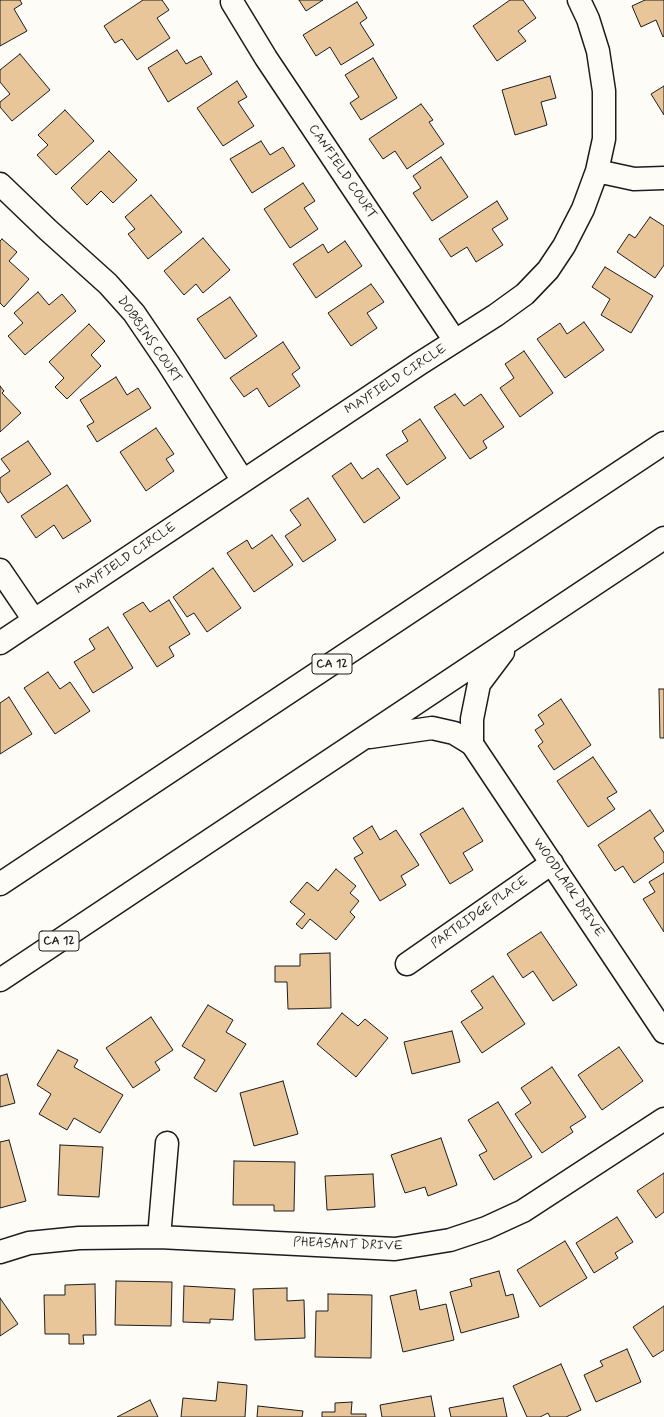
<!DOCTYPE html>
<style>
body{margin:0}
canvas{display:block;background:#fdfcf7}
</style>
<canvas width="664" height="1417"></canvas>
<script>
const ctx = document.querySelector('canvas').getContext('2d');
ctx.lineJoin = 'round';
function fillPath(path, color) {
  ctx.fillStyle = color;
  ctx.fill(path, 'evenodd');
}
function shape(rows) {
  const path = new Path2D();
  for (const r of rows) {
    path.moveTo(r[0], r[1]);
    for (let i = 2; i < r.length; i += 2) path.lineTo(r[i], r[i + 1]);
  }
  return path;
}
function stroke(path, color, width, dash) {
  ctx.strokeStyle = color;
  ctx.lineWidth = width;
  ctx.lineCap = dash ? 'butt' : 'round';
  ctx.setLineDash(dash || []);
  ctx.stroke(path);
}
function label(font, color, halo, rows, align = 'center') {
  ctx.font = font + ' Mynerve,sans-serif';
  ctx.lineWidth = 3;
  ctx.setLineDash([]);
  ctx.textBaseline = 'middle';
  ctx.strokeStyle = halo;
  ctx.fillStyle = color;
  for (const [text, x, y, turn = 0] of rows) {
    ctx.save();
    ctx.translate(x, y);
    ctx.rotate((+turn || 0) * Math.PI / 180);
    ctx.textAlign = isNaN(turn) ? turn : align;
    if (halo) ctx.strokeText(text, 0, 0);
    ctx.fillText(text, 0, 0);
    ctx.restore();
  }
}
const building = shape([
 [0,0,20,0,22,4,14,9,27,31,0,46,0,0],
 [143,0,162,0,169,10,157,18,170,38,137,60,122,39,115,43,104,26,143,0],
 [299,0,323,0,306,11,299,0],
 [510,0,523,0,536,18,518,31,526,41,497,61,473,26,510,0],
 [645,0,664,0,664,36,663,37,656,20,641,27,632,6,645,0],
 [357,2,367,18,360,23,374,45,341,65,330,47,316,56,303,35,357,2],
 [177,50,186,64,201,56,212,74,168,102,148,68,177,50],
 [20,54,50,90,12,121,0,107,0,102,10,94,0,82,0,70,20,54],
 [373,58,397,98,361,120,350,103,359,97,345,75,373,58],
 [550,76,556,98,541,102,547,125,515,135,502,90,550,76],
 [237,81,247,97,238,102,254,126,223,146,197,108,237,81],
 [664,86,664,115,651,94,664,86],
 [421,104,433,120,429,122,444,144,407,169,395,151,383,159,369,139,421,104],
 [65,110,94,141,56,175,37,155,48,145,38,135,65,110],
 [261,141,270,155,283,147,295,166,252,193,230,159,261,141],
 [109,151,137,180,113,203,101,191,87,205,71,188,109,151],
 [441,157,468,197,432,221,413,193,421,188,413,176,441,157],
 [303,183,315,201,304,208,318,229,290,248,264,209,303,183],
 [151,195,182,232,148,259,128,234,135,229,125,217,151,195],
 [497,201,508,219,492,229,503,245,476,262,467,247,451,257,439,239,497,201],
 [650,217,664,226,664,265,655,278,617,252,629,234,635,238,650,217],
 [203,238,230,270,203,293,196,284,184,295,164,271,203,238],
 [2,239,17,252,9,261,29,279,4,307,0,303,0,241,2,239],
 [345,241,362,266,316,298,293,264,323,244,328,253,345,241],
 [605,267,653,296,631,333,601,315,610,299,592,287,605,267],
 [371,284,384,302,367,313,377,328,351,346,328,313,371,284],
 [38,292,49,305,62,294,76,311,25,355,8,336,23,323,14,313,38,292],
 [230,297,257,336,225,359,197,319,230,297],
 [584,322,604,350,565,378,537,339,560,323,567,334,584,322],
 [89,324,105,341,91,355,101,366,67,399,55,387,64,378,49,362,89,324],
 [283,342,300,368,292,374,300,386,269,407,257,388,244,397,230,378,283,342],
 [524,351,553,393,520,417,500,388,514,378,505,364,524,351],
 [116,377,127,395,138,388,151,408,97,442,87,426,94,422,80,400,116,377],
 [0,386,4,391,2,393,21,413,0,432,0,386],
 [455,394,464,406,481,394,504,427,483,441,487,448,470,459,434,407,455,394],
 [420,419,446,458,407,485,386,455,408,441,402,431,420,419],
 [156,428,174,454,166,459,174,471,146,491,120,452,156,428],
 [28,441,51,474,8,503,0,491,0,478,10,471,1,459,28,441],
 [351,463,362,479,378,468,400,498,364,523,332,476,351,463],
 [67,485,91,521,63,539,54,525,36,538,21,516,67,485],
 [308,498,336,540,303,562,285,536,301,525,290,510,308,498],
 [272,535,293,565,254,592,227,553,247,540,252,549,272,535],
 [213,568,241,608,207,632,194,613,187,617,173,597,213,568],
 [169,600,190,634,169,647,174,656,157,667,123,614,143,602,150,612,169,600],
 [108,627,133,668,93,693,74,662,95,649,89,639,108,627],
 [48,672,60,689,70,682,90,711,55,734,24,688,48,672],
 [659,689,664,689,664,738,660,738,659,689],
 [9,697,32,734,0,754,0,703,9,697],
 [561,699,591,745,554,770,538,746,543,742,535,730,544,724,538,715,561,699],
 [593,757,617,792,607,798,615,809,588,827,557,781,593,757],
 [463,808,483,841,463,853,473,870,450,884,420,834,463,808],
 [650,810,664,831,654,838,664,853,664,862,634,883,623,866,615,871,598,845,650,810],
 [372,826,380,840,396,830,419,865,401,876,406,885,380,901,354,858,363,853,353,838,372,826],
 [336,869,356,886,350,893,359,901,350,912,355,917,336,940,310,919,302,929,296,924,305,914,290,902,307,882,318,891,336,869],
 [664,873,664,932,643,899,655,892,649,882,664,873],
 [541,932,577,985,553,1001,533,971,523,978,507,954,541,932],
 [330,953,331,1008,288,1009,287,982,275,982,275,966,300,966,300,954,330,953],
 [493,976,525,1024,482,1053,461,1022,483,1008,471,991,493,976],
 [208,1005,233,1020,226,1032,246,1044,216,1092,194,1078,205,1060,182,1046,208,1005],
 [342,1013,358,1026,365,1019,388,1038,356,1077,317,1044,342,1013],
 [151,1017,173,1050,155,1062,160,1070,133,1088,106,1048,151,1017],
 [452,1031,460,1062,412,1074,404,1042,452,1031],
 [619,1047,643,1081,602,1110,578,1075,619,1047],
 [58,1050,78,1060,74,1067,123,1095,100,1133,74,1118,67,1130,39,1114,51,1094,37,1085,58,1050],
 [552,1067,586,1117,570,1127,573,1132,542,1153,515,1114,531,1103,521,1088,552,1067],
 [7,1074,15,1103,0,1107,0,1076,7,1074],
 [283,1081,298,1134,254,1146,240,1093,283,1081],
 [498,1102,532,1157,494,1180,479,1155,487,1151,468,1120,498,1102],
 [441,1138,457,1185,428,1196,425,1187,405,1193,391,1155,441,1138],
 [9,1140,26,1201,0,1208,0,1142,9,1140],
 [60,1145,103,1147,99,1197,58,1195,60,1145],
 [234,1161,295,1162,294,1211,274,1211,274,1205,233,1205,234,1161],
 [664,1173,664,1212,656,1218,637,1191,664,1173],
 [373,1174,375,1207,327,1210,325,1176,373,1174],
 [617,1217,633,1242,615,1253,618,1258,594,1273,576,1243,617,1217],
 [565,1241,587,1278,540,1307,517,1270,565,1241],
 [499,1271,506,1296,513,1294,519,1317,461,1333,450,1292,472,1286,470,1279,499,1271],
 [116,1281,172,1282,171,1326,115,1325,116,1281],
 [95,1284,96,1335,83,1335,84,1344,69,1344,69,1334,45,1334,44,1295,65,1295,65,1285,95,1284],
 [184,1286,235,1289,233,1320,210,1319,210,1323,183,1322,184,1286],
 [287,1288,287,1301,304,1300,305,1338,255,1340,253,1289,287,1288],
 [416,1290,420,1310,446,1304,454,1340,403,1352,390,1296,416,1290],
 [328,1294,372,1295,371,1358,315,1357,316,1311,328,1311,328,1294],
 [0,1298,18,1324,0,1336,0,1298],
 [664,1306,664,1350,653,1357,633,1327,664,1306],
 [627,1349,641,1382,596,1402,584,1375,603,1366,600,1361,627,1349],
 [561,1364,581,1410,566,1417,550,1417,548,1413,540,1417,527,1417,513,1386,561,1364],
 [218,1382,247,1385,245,1417,181,1417,183,1398,216,1401,218,1382],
 [431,1396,435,1417,382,1417,380,1405,431,1396],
 [503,1398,507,1417,451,1417,449,1408,503,1398],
 [150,1400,158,1417,117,1417,150,1400],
 [352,1402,351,1414,366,1414,366,1417,322,1417,322,1412,335,1412,335,1403,352,1402],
 [258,1406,303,1411,302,1417,257,1417,258,1406]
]);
const minor = shape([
 [232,2,266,58,455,341],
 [597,171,634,179,664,178],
 [0,184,48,230,108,284,134,313,168,363,243,481],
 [0,570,34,620],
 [0,643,419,364,496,315,525,294,548,270,564,246,583,209,597,171,604,139,604,91,598,51,588,19,579,0],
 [472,744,664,1032],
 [407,964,552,863],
 [159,1237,167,1143],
 [0,1252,29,1243,79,1238,159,1237,395,1249,450,1240,486,1228,523,1211,664,1119]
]);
const trunk = shape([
 [370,737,432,728,454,733,472,744],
 [472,744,472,719,479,684,503,652],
 [0,884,664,443],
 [0,980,664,538]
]);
const shields = [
 [332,664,40],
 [59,941,40]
];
const shieldNames = [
 ["CA 12",332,664],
 ["CA 12",59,941]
];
const streetNames = [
 ["CANFIELD COURT",342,172,56],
 ["DOBBINS COURT",149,340,55],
 ["MAYFIELD CIRCLE",396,380,-33],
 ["MAYFIELD CIRCLE",126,559,-34],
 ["WOODLARK DRIVE",568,888,56],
 ["PARTRIDGE PLACE",480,913,-35],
 ["PHEASANT DRIVE",348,1245,2]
];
fillPath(building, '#e9c69a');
stroke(building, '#1c1c1c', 1);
stroke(minor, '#1c1c1c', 25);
stroke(trunk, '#1c1c1c', 25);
stroke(minor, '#fdfcf7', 22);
stroke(trunk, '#fdfcf7', 22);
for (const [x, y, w] of shields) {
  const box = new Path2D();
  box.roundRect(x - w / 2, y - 10, w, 20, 3);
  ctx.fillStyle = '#fdfcf7';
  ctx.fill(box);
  stroke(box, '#1c1c1c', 1);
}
label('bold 12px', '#1c1c1c', null, shieldNames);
label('13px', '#1c1c1c', '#fdfcf7', streetNames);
</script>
